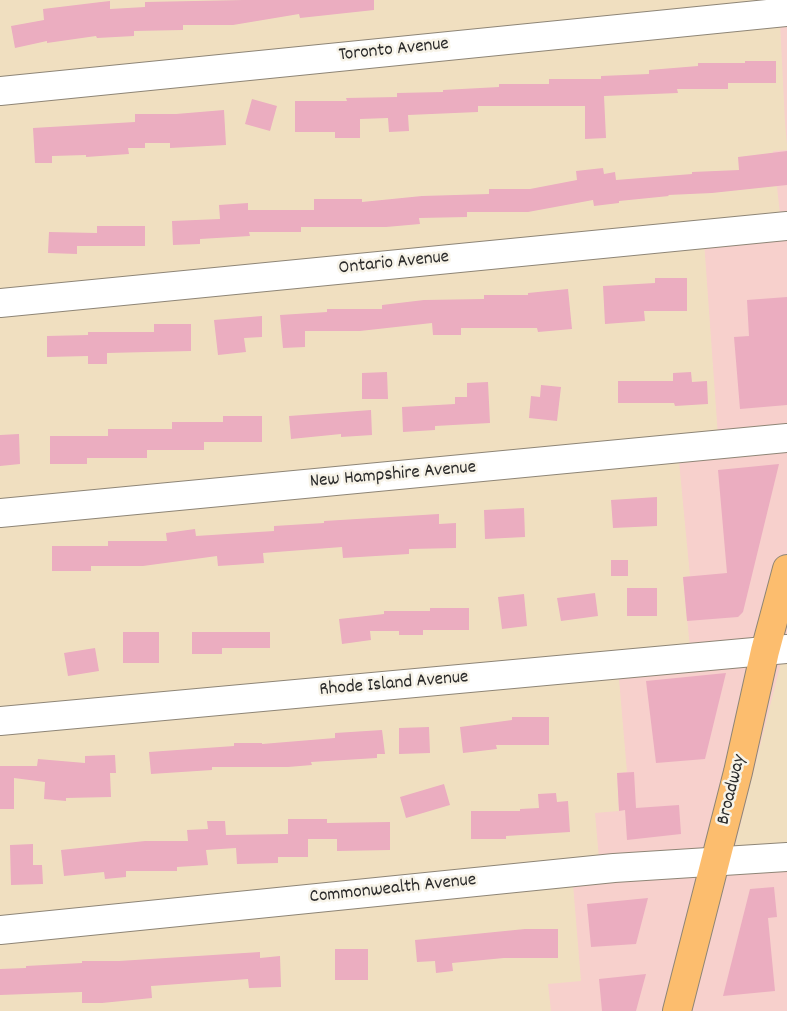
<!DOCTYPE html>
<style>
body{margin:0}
canvas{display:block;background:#f0dfc0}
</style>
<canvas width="787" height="1011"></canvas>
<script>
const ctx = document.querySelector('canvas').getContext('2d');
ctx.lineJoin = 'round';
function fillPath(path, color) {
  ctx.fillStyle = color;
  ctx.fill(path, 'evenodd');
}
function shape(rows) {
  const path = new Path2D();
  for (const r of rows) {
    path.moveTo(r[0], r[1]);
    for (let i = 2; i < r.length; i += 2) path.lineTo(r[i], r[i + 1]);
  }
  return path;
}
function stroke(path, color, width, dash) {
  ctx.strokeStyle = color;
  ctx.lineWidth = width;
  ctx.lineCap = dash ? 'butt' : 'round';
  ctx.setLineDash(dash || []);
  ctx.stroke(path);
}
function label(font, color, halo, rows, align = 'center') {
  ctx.font = font + ' Dekko,sans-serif';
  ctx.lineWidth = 5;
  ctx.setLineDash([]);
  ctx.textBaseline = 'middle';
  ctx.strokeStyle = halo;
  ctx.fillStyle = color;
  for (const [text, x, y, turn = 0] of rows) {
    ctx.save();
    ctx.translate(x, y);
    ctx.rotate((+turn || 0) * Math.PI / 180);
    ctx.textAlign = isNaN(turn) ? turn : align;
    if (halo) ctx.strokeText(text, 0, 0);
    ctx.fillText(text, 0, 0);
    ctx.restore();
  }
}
const built = shape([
 [780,22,787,22,787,145,785,123],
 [787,150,787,638,733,854,787,849,787,1011,551,1011,548,984,581,981,572,872,600,870,595,813,619,811,617,773,627,772,617,656,690,648,683,577,690,576,677,441,718,436,704,241,780,214,773,151]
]);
const building = shape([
 [244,0,374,0,374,10,300,18,299,14,233,25,183,25,183,30,134,31,134,36,97,38,96,36,47,43,47,41,15,48,11,26,44,20,43,9,101,2,110,1,110,9,145,7,145,2],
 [745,61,776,61,776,83,728,83,728,89,677,89,678,93,604,96,606,138,585,139,585,106,478,106,478,112,408,115,409,131,389,132,388,118,360,119,360,138,335,138,335,132,295,132,295,101,347,101,346,98,397,97,397,93,443,92,443,90,499,87,499,84,549,84,549,79,601,79,601,76,649,74,649,70,698,66,698,63,745,63],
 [252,99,277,106,270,131,245,124],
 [224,110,226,145,170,148,170,143,145,143,145,148,128,148,129,154,86,157,86,155,52,156,52,163,35,163,33,128,135,122,135,114,176,114],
 [787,151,787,185,712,193,668,195,669,196,619,201,619,203,594,206,593,200,528,212,467,212,467,217,419,218,420,224,386,227,301,227,301,232,249,232,250,236,200,239,200,244,173,245,172,221,220,219,219,205,248,203,248,210,314,210,314,199,362,199,362,202,422,196,489,194,489,189,530,189,577,180,576,171,603,168,604,174,615,172,616,180,692,174,692,172,739,170,738,157],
 [97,226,145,226,145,246,77,246,77,254,48,253,49,232,97,233],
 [655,278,687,278,687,311,644,311,645,321,605,324,603,286,655,283],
 [568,289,572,329,538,332,537,328,461,328,461,335,433,335,432,323,360,331,305,331,305,347,283,348,280,315,327,312,327,309,382,309,382,305,424,300,484,299,484,295,528,295,528,293],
 [787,297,787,405,740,409,734,337,749,336,747,300],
 [262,316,262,337,244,338,246,352,218,355,214,320],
 [154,324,191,324,191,351,107,353,107,364,88,364,88,356,47,357,47,336,88,335,88,332,154,332],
 [387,372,388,399,362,399,362,373],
 [691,372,692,382,707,381,708,404,675,406,674,403,618,403,618,381,673,381,673,373],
 [488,382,490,423,435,426,435,430,403,432,402,407,455,404,455,397,467,397,467,383],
 [541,385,561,387,557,421,529,418,531,396,540,397],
 [371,410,372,435,341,437,341,434,291,439,289,416],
 [223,416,262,416,262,442,204,442,204,450,147,450,147,458,87,458,87,464,50,464,50,436,108,436,108,429,172,429,172,422,223,422],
 [19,434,20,464,0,466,0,435],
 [779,464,743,612,738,617,687,621,683,577,727,573,718,470],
 [657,497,657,526,613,528,611,500],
 [524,508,525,537,485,539,484,510],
 [439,514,439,524,456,523,456,548,409,549,409,554,343,558,342,547,263,553,264,563,218,566,217,556,143,566,91,566,91,571,52,571,52,546,108,546,108,541,167,541,166,533,195,529,196,536,274,531,274,526,324,523,324,521],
 [611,560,628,560,628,576,611,576],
 [627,588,657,588,657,616,627,616],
 [595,593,598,616,561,621,557,598],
 [524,594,527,626,502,629,498,597],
 [430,608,469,608,469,630,423,630,423,635,399,635,399,631,370,631,371,640,342,644,339,619,384,614,384,611,430,611],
 [123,632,159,632,159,663,123,663],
 [192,632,270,632,270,648,222,648,222,654,192,654],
 [95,648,99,671,68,676,64,653],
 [726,673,705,759,656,763,646,681],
 [512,717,549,717,549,745,496,745,497,749,463,753,460,727,512,720],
 [429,727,430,753,399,754,399,728],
 [382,730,385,754,377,754,377,758,311,762,312,765,288,767,212,767,212,770,151,774,149,752,234,746,234,743,262,743,262,744,335,738,335,733],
 [115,755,116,773,110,773,111,797,66,798,66,801,44,799,45,782,14,778,14,809,0,809,0,766,37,766,38,759,85,763,85,756],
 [634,772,636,808,679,805,681,834,627,840,625,810,619,811,617,773],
 [444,784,450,805,406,818,400,797],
 [556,793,557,802,568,801,570,832,506,836,506,839,471,839,471,811,520,811,520,809,539,808,538,794],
 [288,819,327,819,327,823,390,822,390,850,337,851,337,839,308,839,308,857,278,857,278,863,237,864,236,848,206,850,208,865,177,867,177,871,126,871,126,877,105,879,104,872,64,876,61,850,145,841,188,841,187,830,208,829,207,821,225,821,226,835,288,834],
 [33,844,33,865,42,865,43,884,11,885,10,845],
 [774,887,777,917,768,918,775,991,723,996,750,889],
 [648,898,636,944,591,947,587,904],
 [525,929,558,929,558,958,504,958,452,963,453,971,436,973,435,961,417,962,415,940],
 [335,949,368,949,368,980,335,980],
 [260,952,260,958,280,956,281,987,249,988,248,979,151,986,152,998,102,1003,82,1003,82,992,0,995,0,969,26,968,26,966,82,963,82,961,119,961],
 [646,974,636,1011,602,1011,599,979]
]);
const minor = shape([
 [0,91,787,12],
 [0,303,787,226],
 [0,513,787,438],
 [0,721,787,649],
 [0,930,614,868,787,857]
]);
const major = shape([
 [677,1011,738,772,765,651,787,569]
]);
const streetNames = [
 ["Toronto Avenue",394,51,-6],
 ["Ontario Avenue",394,264,-6],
 ["New Hampshire Avenue",393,476,-5],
 ["Rhode Island Avenue",394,685,-5],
 ["Broadway",733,790,-76],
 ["Commonwealth Avenue",393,890,-6]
];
fillPath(built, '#f7d0cc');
fillPath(building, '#ebadc0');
stroke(minor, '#8e8576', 30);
stroke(major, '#8e8576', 30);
stroke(minor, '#fff', 28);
stroke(major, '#fcbd6e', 28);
label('19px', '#2b2b2b', '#f7f3e8', streetNames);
</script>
